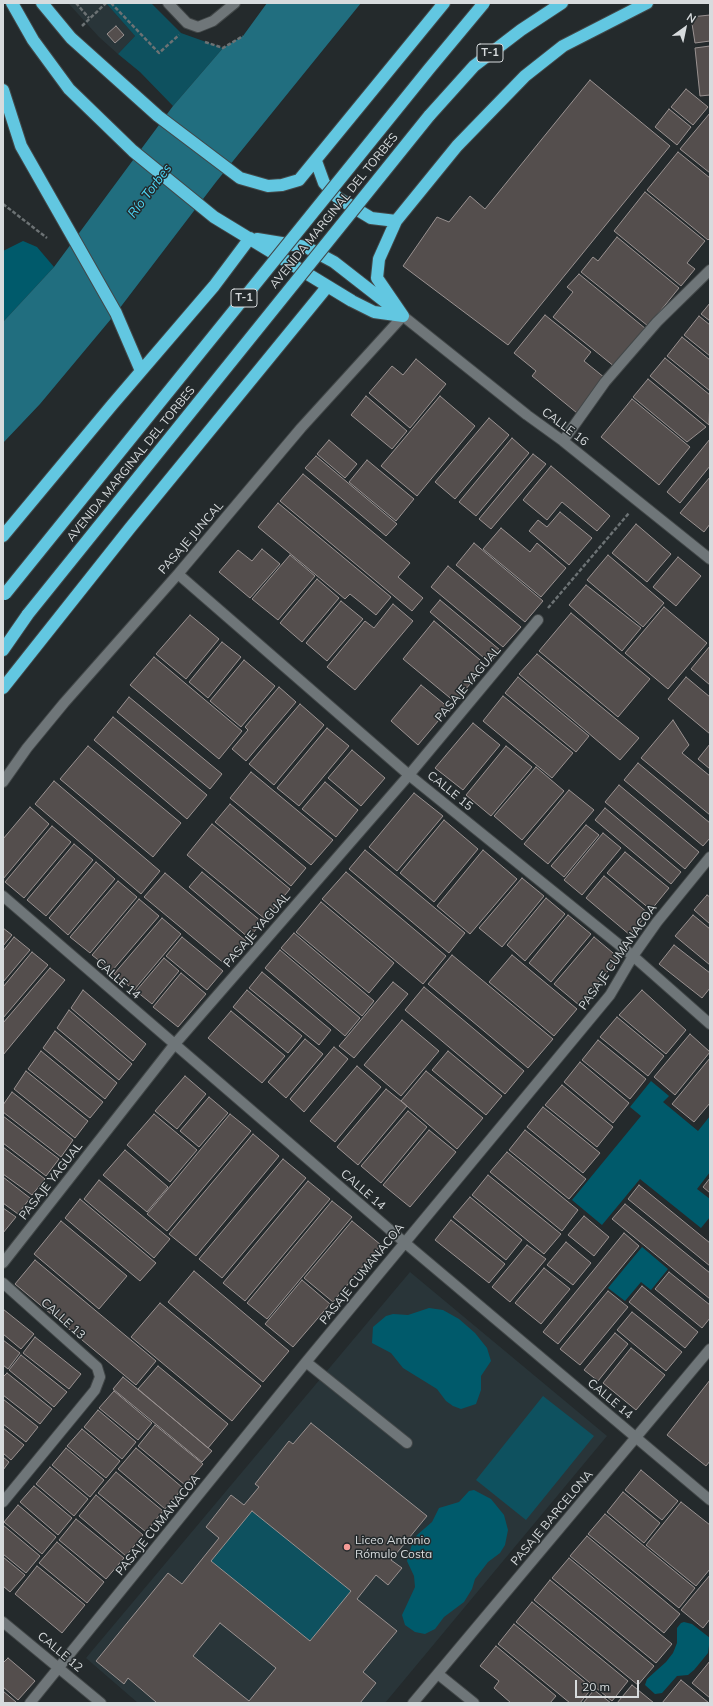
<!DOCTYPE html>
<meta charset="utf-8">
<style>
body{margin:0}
#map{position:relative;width:713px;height:1706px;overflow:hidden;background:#242a2c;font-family:Mulish,sans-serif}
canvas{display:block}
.frame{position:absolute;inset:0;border:4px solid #d7dbdd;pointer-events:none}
.north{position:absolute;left:665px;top:8px;width:40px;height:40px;-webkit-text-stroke:3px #242a2c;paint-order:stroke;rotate:33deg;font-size:11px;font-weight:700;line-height:16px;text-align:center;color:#d7dbdd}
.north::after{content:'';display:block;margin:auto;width:14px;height:18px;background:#d7dbdd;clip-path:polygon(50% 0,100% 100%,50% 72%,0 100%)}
.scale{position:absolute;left:575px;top:1680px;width:64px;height:18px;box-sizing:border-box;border:2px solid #d7dbdd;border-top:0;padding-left:5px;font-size:12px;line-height:14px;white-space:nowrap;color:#d7dbdd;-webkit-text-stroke:3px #242a2c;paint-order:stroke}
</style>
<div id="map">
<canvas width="713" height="1706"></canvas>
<div class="frame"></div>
<div class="north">N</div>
<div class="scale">20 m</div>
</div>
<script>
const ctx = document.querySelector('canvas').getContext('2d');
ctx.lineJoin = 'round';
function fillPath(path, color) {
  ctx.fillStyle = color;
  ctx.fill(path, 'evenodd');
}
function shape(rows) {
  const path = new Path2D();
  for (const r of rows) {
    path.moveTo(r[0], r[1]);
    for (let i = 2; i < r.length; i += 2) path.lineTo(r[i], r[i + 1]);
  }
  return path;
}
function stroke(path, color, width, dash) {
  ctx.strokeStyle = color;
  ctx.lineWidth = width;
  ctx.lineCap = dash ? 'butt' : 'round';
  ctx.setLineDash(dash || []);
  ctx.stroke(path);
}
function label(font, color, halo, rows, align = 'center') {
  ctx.font = font + ' Mulish,sans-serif';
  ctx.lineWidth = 3;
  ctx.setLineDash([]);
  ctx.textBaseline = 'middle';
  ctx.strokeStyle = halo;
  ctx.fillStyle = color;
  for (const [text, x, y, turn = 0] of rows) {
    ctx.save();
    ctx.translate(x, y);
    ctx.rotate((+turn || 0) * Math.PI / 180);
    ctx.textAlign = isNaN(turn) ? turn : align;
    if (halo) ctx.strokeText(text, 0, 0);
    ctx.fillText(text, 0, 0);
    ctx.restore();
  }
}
const built = shape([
 [68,3,106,3,135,36,118,54,99,37],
 [410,1272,607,1436,385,1703,138,1703,86,1658]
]);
const green = shape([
 [106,3,151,3,181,33,223,48,173,106,140,72,118,54,135,36],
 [543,1396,594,1436,526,1520,476,1480],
 [252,1511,351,1591,310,1641,211,1561]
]);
const forest = shape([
 [23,241,37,247,54,267,3,322,3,251],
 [651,1081,669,1096,663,1102,698,1131,710,1116,710,1172,697,1189,710,1199,710,1217,701,1228,640,1179,602,1225,572,1200,641,1116,630,1107],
 [642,1247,668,1269,651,1290,641,1282,625,1301,608,1288],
 [429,1308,443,1310,459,1319,475,1333,487,1348,491,1361,481,1376,481,1390,476,1404,461,1409,453,1406,446,1401,437,1389,403,1368,391,1353,372,1343,373,1327,386,1316,393,1314,408,1315],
 [474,1490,491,1499,504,1515,508,1530,505,1545,500,1553,488,1562,475,1579,472,1589,464,1602,444,1617,435,1629,425,1634,415,1632,405,1625,402,1615,415,1587,414,1576,407,1561,412,1544,417,1535,432,1522,439,1508,459,1502,469,1491],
 [684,1622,692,1624,710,1638,708,1653,694,1670,688,1675,677,1676,662,1693,655,1694,645,1685,647,1679,666,1662,673,1653,677,1643,677,1628,681,1623]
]);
const water = shape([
 [267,3,361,3,216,182,116,313,40,404,3,443,3,322,54,267,173,106,223,48,243,36]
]);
const building = shape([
 [710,15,710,41,695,43,691,17,710,15],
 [116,26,124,35,115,43,107,34,116,26],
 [710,46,710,95,700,96,695,48,710,46],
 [590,80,670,146,508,345,403,266,437,217,449,222,470,196,485,209,590,80],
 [686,89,708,107,693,125,671,107,686,89],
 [669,109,691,127,677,145,655,127,669,109],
 [710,113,710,173,680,149,710,113],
 [678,152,710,178,710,238,708,240,647,190,678,152],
 [645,192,705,241,687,263,695,269,681,286,614,231,645,192],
 [617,237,679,288,648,326,581,272,593,257,598,261,617,237],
 [579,274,646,329,615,367,553,317,573,292,567,287,579,274],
 [710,303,710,321,701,314,710,303],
 [545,315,591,352,584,361,605,378,577,413,532,376,536,371,514,353,545,315],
 [699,316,710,325,710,356,684,335,699,316],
 [682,337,710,360,710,391,667,356,682,337],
 [665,358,710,395,709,425,650,376,665,358],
 [416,359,446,384,410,428,369,393,392,366,403,375,416,359],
 [648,379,706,427,687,442,633,397,648,379],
 [366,396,407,431,392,449,351,415,366,396],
 [440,396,475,426,417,496,381,466,440,396],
 [632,399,690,447,659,485,601,437,632,399],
 [489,418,509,435,455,499,435,482,489,418],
 [512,438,529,453,476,516,459,502,512,438],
 [710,439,710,466,680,503,667,492,710,439],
 [329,440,357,464,345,478,317,454,329,440],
 [533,454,546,464,491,529,479,519,533,454],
 [316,456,397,524,386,536,305,468,316,456],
 [367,460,414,499,396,521,349,482,367,460],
 [551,466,610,516,597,531,562,502,547,520,523,500,551,466],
 [303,474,410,563,398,577,423,598,412,611,280,501,303,474],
 [710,477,710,524,704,532,680,513,710,477],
 [278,503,391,597,376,615,350,594,345,599,258,527,278,503],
 [560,512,592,538,569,565,529,531,538,520,547,527,560,512],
 [636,524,671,554,647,582,612,553,636,524],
 [501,528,530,552,537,543,566,568,541,597,483,549,501,528],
 [474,543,543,601,525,622,456,565,474,543],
 [262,549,280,564,250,598,219,572,238,550,252,561,262,549],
 [290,555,315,576,278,620,252,599,290,555],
 [608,555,664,603,643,627,587,580,608,555],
 [678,557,701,576,676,606,653,587,678,557],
 [448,566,521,627,503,647,431,587,448,566],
 [317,579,339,598,302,642,280,623,317,579],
 [586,585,641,628,622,651,569,605,586,585],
 [440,600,500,650,490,663,430,612,440,600],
 [341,601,363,619,327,661,306,643,341,601],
 [393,604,413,621,355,690,327,667,365,621,374,628,393,604],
 [664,607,707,643,668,689,625,653,664,607],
 [571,613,650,679,618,717,539,651,571,613],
 [190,615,219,639,186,679,156,654,190,615],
 [434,621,486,665,455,702,403,659,434,621],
 [222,642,241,657,208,698,189,682,222,642],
 [710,646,710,685,691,669,710,646],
 [537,654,639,738,620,760,519,674,537,654],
 [154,657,242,731,219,759,130,685,154,657],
 [244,660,275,686,241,727,210,701,244,660],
 [518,677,589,736,576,752,505,693,518,677],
 [686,677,710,697,710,734,668,699,686,677],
 [421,685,449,708,418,745,391,721,421,685],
 [279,687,296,702,246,761,232,749,248,730,245,727,279,687],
 [503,696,573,753,552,778,483,721,503,696],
 [129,697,222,774,210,789,117,712,129,697],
 [300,704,324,725,274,785,249,764,300,704],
 [113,717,207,795,187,819,94,740,113,717],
 [673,720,689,745,682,753,710,776,710,815,641,758,673,720],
 [473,723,500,745,463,790,435,768,473,723],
 [327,728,349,746,299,806,277,788,327,728],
 [710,744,710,769,698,759,710,744],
 [88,746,181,823,153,857,60,779,88,746],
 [506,746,532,767,491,816,466,795,506,746],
 [352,750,385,778,361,806,328,778,352,750],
 [638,763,710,823,710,838,703,846,624,780,638,763],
 [536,767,564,791,522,840,494,816,536,767],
 [251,772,333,840,311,865,230,798,251,772],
 [54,781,160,871,141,894,35,804,54,781],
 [325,782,358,810,336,837,302,809,325,782],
 [619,785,699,852,685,869,605,802,619,785],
 [569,790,594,810,548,864,524,844,569,790],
 [414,793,443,816,397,871,369,847,414,793],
 [230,804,306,868,291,886,215,822,230,804],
 [30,807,49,824,3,879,3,839,30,807],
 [605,808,681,872,671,884,595,820,605,808],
 [444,820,478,849,434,902,400,873,444,820],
 [212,824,290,889,265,919,187,855,212,824],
 [586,825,599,835,564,877,551,866,586,825],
 [52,826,71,842,24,898,5,882,52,826],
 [603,833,621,848,582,895,564,880,603,833],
 [74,844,93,860,46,916,27,900,74,844],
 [365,850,465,933,449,953,349,869,365,850],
 [483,850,517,879,470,934,437,906,483,850],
 [625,852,669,888,651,910,607,873,625,852],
 [96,862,115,879,68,935,49,918,96,862],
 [202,872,262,922,249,938,189,887,202,872],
 [346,872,446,956,423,984,322,899,346,872],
 [165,873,246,941,226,965,144,897,165,873],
 [604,876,648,913,630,935,586,898,604,876],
 [522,878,544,896,502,947,479,928,522,878],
 [118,881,137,897,90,953,70,937,118,881],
 [707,895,710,897,710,924,694,910,707,895],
 [546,898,565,914,525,961,507,945,546,898],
 [139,899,159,916,112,971,92,955,139,899],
 [321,902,394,963,369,993,296,932,321,902],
 [568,915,591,934,551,982,529,963,568,915],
 [693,915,710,929,710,965,675,936,693,915],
 [162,918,181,934,134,990,114,974,162,918],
 [3,928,12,935,3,946,3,928],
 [294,933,374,1001,362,1016,281,948,294,933],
 [14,937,30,950,3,982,3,951,14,937],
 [182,937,223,971,207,990,166,956,182,937],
 [594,937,619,958,579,1005,554,984,594,937],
 [674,945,710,973,710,988,702,998,659,964,674,945],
 [280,950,360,1018,345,1036,265,968,280,950],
 [32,952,48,965,3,1018,3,987,32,952],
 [452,955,553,1039,528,1068,428,984,452,955],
 [512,955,577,1009,554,1036,489,982,512,955],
 [164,958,179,971,152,1004,136,991,164,958],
 [50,968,65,980,3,1055,3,1023,50,968],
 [262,972,331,1030,319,1045,249,988,262,972],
 [181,973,206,994,178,1027,153,1007,181,973],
 [393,982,408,994,354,1058,339,1046,393,982],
 [424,987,524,1071,505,1094,405,1010,424,987],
 [83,990,146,1044,133,1061,71,1008,83,990],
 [247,990,302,1036,288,1053,233,1007,247,990],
 [642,990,686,1030,666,1054,619,1015,642,990],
 [69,1010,132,1064,119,1080,57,1028,69,1010],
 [231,1011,285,1056,262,1083,208,1038,231,1011],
 [617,1017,664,1056,648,1076,600,1037,617,1017],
 [402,1020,439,1051,401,1096,364,1065,402,1020],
 [55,1031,117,1083,105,1099,43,1048,55,1031],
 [690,1034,710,1052,675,1095,654,1077,690,1034],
 [305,1039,323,1054,286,1098,268,1082,305,1039],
 [598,1040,646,1079,630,1099,582,1060,598,1040],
 [334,1047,348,1059,304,1112,290,1099,334,1047],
 [41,1051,103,1102,90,1118,28,1069,41,1051],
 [448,1051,502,1096,486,1115,432,1070,448,1051],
 [710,1058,710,1103,694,1122,672,1104,710,1058],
 [580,1062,629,1103,613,1123,564,1082,580,1062],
 [357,1066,381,1087,335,1142,310,1121,357,1066],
 [26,1071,88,1121,75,1138,14,1089,26,1071],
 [426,1071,483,1118,457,1149,401,1101,426,1071],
 [185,1076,206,1094,177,1129,155,1111,185,1076],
 [562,1085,613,1127,597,1147,545,1105,562,1085],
 [386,1089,407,1106,358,1165,337,1147,386,1089],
 [12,1092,73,1140,61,1157,3,1112,3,1105,12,1092],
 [209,1097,228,1113,199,1147,180,1131,209,1097],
 [543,1107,600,1153,583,1173,527,1127,543,1107],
 [408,1111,427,1127,381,1183,361,1166,408,1111],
 [154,1114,197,1150,170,1182,127,1145,154,1114],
 [230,1114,251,1131,167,1231,147,1214,230,1114],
 [3,1116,59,1159,46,1176,3,1143,3,1116],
 [429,1130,456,1152,410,1207,383,1185,429,1130],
 [525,1130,586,1179,569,1199,509,1150,525,1130],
 [253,1134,279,1156,196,1256,169,1234,253,1134],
 [3,1147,45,1179,32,1195,3,1174,3,1147],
 [125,1150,168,1187,147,1212,103,1175,125,1150],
 [507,1152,578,1210,562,1231,490,1172,507,1152],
 [283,1159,306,1178,222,1278,199,1259,283,1159],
 [488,1175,561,1234,544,1254,472,1195,488,1175],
 [3,1177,30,1198,18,1214,3,1203,3,1177],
 [710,1178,710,1193,703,1187,710,1178],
 [99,1180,170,1239,154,1258,84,1199,99,1180],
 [308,1181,330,1199,245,1301,223,1283,308,1181],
 [639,1185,710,1243,710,1266,628,1199,639,1185],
 [470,1197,522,1240,506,1260,453,1217,470,1197],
 [80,1199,156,1263,140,1281,65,1218,80,1199],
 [332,1201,352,1217,267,1319,247,1303,332,1201],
 [625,1204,710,1273,710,1299,612,1219,625,1204],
 [3,1208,16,1217,3,1233,3,1208],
 [584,1216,609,1237,594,1256,568,1235,584,1216],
 [451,1220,505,1264,489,1283,435,1240,451,1220],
 [61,1221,127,1276,99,1309,34,1254,61,1221],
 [352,1221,381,1245,333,1302,304,1278,352,1221],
 [624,1233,639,1246,558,1344,543,1332,624,1233],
 [566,1242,591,1263,573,1285,547,1265,566,1242],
 [527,1245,546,1259,510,1302,492,1287,527,1245],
 [35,1260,156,1361,136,1385,15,1284,35,1260],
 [544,1268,570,1289,541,1324,515,1303,544,1268],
 [194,1271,289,1351,263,1382,168,1302,194,1271],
 [669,1272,710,1305,710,1318,702,1328,655,1289,669,1272],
 [302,1280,330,1304,293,1347,265,1324,302,1280],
 [642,1286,698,1332,685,1348,629,1302,642,1286],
 [608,1291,628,1307,580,1365,560,1349,608,1291],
 [160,1303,261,1386,232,1421,131,1337,160,1303],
 [3,1309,34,1334,21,1349,3,1334,3,1309],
 [632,1312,682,1352,666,1371,617,1330,632,1312],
 [615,1333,628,1344,598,1381,584,1370,615,1333],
 [35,1337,81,1374,69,1389,23,1353,35,1337],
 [3,1340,20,1353,8,1369,3,1365,3,1340],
 [631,1348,665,1375,636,1410,603,1383,631,1348],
 [21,1355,67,1392,54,1407,9,1370,21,1355],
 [158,1366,228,1424,208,1448,138,1389,158,1366],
 [7,1373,52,1409,40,1424,3,1395,3,1377,7,1373],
 [123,1377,212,1451,202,1462,113,1389,123,1377],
 [710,1380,710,1461,706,1466,667,1435,710,1380],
 [114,1391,152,1423,138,1440,99,1408,114,1391],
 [3,1399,38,1427,26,1442,3,1424,3,1399],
 [98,1410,136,1442,122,1459,84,1427,98,1410],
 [311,1423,427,1516,391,1560,402,1568,388,1585,376,1575,357,1599,397,1631,363,1672,376,1683,360,1703,155,1703,156,1702,128,1678,124,1684,96,1661,168,1573,182,1584,219,1538,206,1527,231,1495,244,1505,259,1487,255,1484,289,1441,293,1444,311,1423],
 [252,1511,351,1591,310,1641,211,1561,252,1511],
 [220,1623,276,1668,249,1701,193,1656,220,1623],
 [155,1425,203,1464,185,1485,138,1446,155,1425],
 [3,1428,24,1445,11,1460,3,1453,3,1428],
 [82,1429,120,1461,106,1478,67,1446,82,1429],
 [66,1448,104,1480,90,1497,52,1465,66,1448],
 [136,1448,183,1488,165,1509,118,1469,136,1448],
 [3,1457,9,1462,3,1470,3,1457],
 [50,1467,88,1499,74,1516,36,1484,50,1467],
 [641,1470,678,1501,662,1520,625,1490,641,1470],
 [116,1472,163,1511,146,1532,98,1493,116,1472],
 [34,1486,72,1518,58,1535,20,1502,34,1486],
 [623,1492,660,1523,644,1543,607,1512,623,1492],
 [96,1495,143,1535,126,1556,79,1516,96,1495],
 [681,1502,710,1525,710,1569,696,1586,646,1545,681,1502],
 [18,1505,56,1537,42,1554,4,1522,18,1505],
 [605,1514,695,1588,679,1608,588,1534,605,1514],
 [76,1519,124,1558,106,1579,59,1540,76,1519],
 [3,1525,40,1556,26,1573,3,1554,3,1525],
 [587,1536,680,1614,664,1633,570,1556,587,1536],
 [57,1542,104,1582,87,1603,39,1563,57,1542],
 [3,1557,25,1575,10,1592,3,1586,3,1557],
 [569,1558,672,1644,656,1663,552,1578,569,1558],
 [37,1566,85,1605,62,1633,15,1594,37,1566],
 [710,1575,710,1619,703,1628,681,1610,710,1575],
 [550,1580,654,1666,638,1685,534,1600,550,1580],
 [532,1602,628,1681,612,1701,516,1622,532,1602],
 [514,1624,592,1688,580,1703,570,1703,498,1644,514,1624],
 [496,1646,556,1696,550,1703,511,1703,494,1688,499,1681,480,1666,496,1646],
 [8,1658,35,1681,18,1700,3,1687,3,1663,8,1658],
 [710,1661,710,1698,692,1683,710,1661],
 [681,1680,709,1703,662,1703,681,1680],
 [632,1685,654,1703,617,1703,632,1685],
 [594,1690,611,1703,583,1703,594,1690],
 [3,1691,16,1702,16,1703,3,1703,3,1691]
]);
const path = shape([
 [76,3,89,18],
 [111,3,159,53,179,35],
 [82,26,106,3],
 [205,42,223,48,243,36],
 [3,204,47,238],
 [548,608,629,513]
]);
const minor = shape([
 [168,3,187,23,198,27,213,21,235,3],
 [563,441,605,382,657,322,710,270],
 [178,574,409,775,633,956,710,1024],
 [3,782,27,748,64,703,178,574,301,428,403,316,527,415,563,441,710,559],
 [3,896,404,1242,710,1500],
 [3,1263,174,1045,409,775,538,620],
 [3,1283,97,1367,100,1377,95,1390,3,1502],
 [306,1362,407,1443],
 [3,1622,101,1703],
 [438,1674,474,1703],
 [30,1703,306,1362,610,995,633,956,657,922,710,857],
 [413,1703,710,1349]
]);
const highway = shape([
 [12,3,33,40,69,89,133,151,214,217,352,301,374,312,403,316],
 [42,3,71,38,158,116,240,178,268,186,282,185,299,180,444,3],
 [3,90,21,146,116,313,141,371],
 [429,116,474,66,521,30,562,3],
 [316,161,324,183,338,198,371,218,396,221],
 [257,239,306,247,334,262,393,308],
 [403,316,377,278,379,259,396,221,457,146,525,76,563,46,647,3],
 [3,536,112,405,214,286,250,238],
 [3,650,28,614],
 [3,688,130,528,327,287]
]);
const highwayBridge = shape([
 [5,594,429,69,484,3],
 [28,614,429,116]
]);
const markers = [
 [347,1547,4,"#f59b96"]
];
const shields = [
 [490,53,26],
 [244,298,26]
];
const shieldNames = [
 ["T-1",490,53],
 ["T-1",244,298]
];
const streetNames = [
 ["AVENIDA MARGINAL DEL TORBES",334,211,-51],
 ["CALLE 16",565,427,37],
 ["AVENIDA MARGINAL DEL TORBES",131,464,-51],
 ["PASAJE JUNCAL",191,538,-49],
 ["PASAJE YAGUAL",468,684,-50],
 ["CALLE 15",450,791,39],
 ["PASAJE YAGUAL",257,930,-49],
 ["PASAJE CUMANACOA",618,957,-55],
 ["CALLE 14",118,979,41],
 ["PASAJE YAGUAL",51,1181,-52],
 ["CALLE 14",363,1190,41],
 ["PASAJE CUMANACOA",362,1274,-51],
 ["CALLE 13",63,1319,42],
 ["CALLE 14",610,1399,40],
 ["PASAJE BARCELONA",552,1518,-50],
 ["PASAJE CUMANACOA",158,1525,-51],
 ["CALLE 12",60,1652,40]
];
const poiNames = [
 ["Liceo Antonio",355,1540],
 ["Rómulo Costa",355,1554]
];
const waterNames = [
 ["Río Torbes",150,191,-53]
];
fillPath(built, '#293539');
fillPath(green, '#0e515f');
fillPath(forest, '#005a6b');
fillPath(water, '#216e7f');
fillPath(building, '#544e4d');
stroke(building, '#9a9291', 1);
stroke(minor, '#424748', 12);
stroke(highway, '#424748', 14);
stroke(path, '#6c7274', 2.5, [4, 2]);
stroke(minor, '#6f7679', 10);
stroke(highway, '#62c7e1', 12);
stroke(highwayBridge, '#424748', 14, []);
stroke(highwayBridge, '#62c7e1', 12);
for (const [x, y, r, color] of markers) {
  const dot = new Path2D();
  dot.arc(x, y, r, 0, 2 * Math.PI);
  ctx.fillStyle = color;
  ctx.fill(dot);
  stroke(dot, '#242a2c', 1.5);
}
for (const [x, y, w] of shields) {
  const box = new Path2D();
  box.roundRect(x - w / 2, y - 9, w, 18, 3);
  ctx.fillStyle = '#242a2c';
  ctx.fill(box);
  stroke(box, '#d7dbdd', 1);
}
label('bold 11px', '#d7dbdd', null, shieldNames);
label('12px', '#d7dbdd', '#242a2c', streetNames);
label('12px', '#d7dbdd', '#242a2c', poiNames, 'left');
label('italic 13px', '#4cd9fa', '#242a2c', waterNames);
</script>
